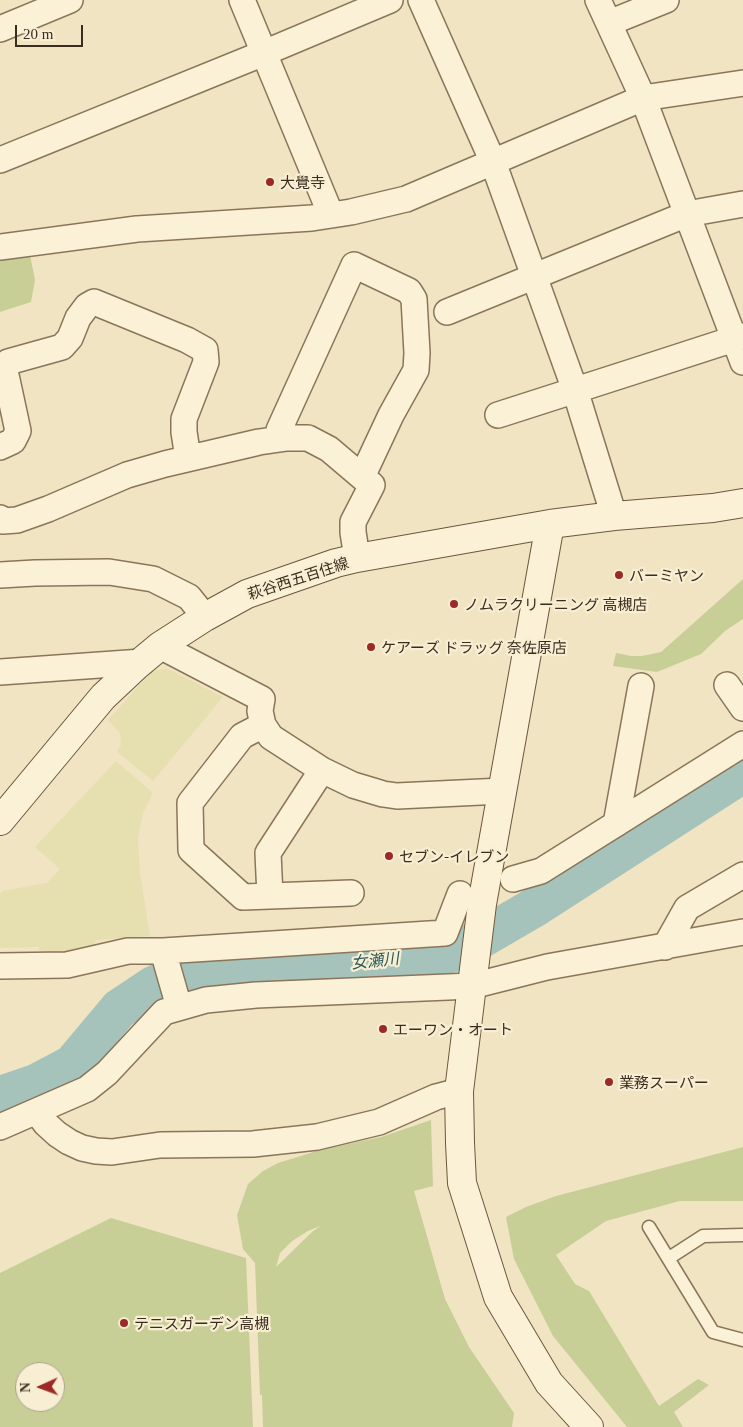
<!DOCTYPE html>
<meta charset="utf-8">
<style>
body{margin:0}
#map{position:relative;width:743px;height:1427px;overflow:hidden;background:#f0e4c3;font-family:Georgia,serif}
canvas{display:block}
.north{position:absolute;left:15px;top:1362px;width:50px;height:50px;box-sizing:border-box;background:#f7eed3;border:1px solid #aca18b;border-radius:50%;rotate:268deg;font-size:14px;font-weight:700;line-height:20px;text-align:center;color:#3b2d1e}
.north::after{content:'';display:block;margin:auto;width:18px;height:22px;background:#9d2926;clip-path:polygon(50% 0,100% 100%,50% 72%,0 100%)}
.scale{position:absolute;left:15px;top:25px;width:68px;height:22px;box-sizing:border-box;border:2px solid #3b2d1e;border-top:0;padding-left:6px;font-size:15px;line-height:18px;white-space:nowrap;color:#3b2d1e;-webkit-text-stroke:4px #f7eed3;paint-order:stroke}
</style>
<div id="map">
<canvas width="743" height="1427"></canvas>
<div class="north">N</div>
<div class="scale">20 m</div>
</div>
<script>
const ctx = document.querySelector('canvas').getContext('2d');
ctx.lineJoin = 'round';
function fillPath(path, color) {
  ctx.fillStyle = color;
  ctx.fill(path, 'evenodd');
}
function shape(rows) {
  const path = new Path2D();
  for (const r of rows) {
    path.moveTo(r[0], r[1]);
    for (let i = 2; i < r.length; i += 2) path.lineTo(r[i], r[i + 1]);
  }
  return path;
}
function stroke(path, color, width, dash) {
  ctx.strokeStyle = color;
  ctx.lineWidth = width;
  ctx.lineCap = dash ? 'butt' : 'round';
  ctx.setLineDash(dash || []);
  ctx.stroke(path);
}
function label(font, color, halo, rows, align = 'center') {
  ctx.font = font + ' Georgia,"Noto Sans JP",serif';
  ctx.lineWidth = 4.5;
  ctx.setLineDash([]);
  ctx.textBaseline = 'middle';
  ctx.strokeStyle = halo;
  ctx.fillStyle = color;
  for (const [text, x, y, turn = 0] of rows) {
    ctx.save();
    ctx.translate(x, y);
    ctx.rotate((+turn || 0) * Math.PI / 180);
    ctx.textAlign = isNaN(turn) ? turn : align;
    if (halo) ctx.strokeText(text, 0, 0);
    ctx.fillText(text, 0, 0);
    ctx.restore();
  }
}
const farmland = shape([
 [168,669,223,697,153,781,117,752,121,745,120,733,108,720,153,670],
 [116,761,153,793,143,813,138,839,140,873,150,936,96,940,88,956,40,957,39,947,0,948,0,894,2,891,47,883,60,869,35,847]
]);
const green = shape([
 [30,255,35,280,31,302,0,312,0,259],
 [743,579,743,619,725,631,701,654,657,672,613,666,616,653,631,656,642,656,661,652],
 [431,1120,433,1186,414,1191,445,1299,469,1347,514,1413,512,1427,263,1427,262,1395,260,1395,255,1263,243,1249,237,1215,248,1184,263,1171,278,1163,320,1150,381,1137],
 [320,1226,312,1232,276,1267,280,1253,292,1241,308,1231],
 [743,1147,743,1201,680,1201,606,1221,556,1255,575,1284,589,1291,659,1406,698,1379,709,1385,674,1412,683,1427,627,1427,553,1336,514,1259,506,1217,526,1207,556,1196],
 [111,1218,246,1258,253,1427,0,1427,0,1273],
 [25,1372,55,1372,55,1402,25,1402]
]);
const river = shape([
 [0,1096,36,1084,72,1065,119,1009,155,985,187,970,342,963,417,958,451,953,480,939,535,907,743,773]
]);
const lane = shape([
 [649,1227,713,1332,743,1340],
 [669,1258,703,1236,743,1235]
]);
const street = shape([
 [242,0,331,215],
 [421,0,493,162,575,390,614,516],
 [598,0,643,98,743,362],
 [609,23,666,0],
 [0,29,70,0],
 [0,160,264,53,390,0],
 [0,247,137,229,312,218,351,212,406,199,643,98,743,83],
 [447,312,687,214,743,204],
 [498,415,635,371,743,336],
 [279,439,279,430,354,265,409,291,414,299,417,353,416,370,391,415,362,477,372,485,353,522,353,532,357,558],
 [0,447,13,441,18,431,4,366,8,362,62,347,70,338,78,318,87,306,94,302,187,340,205,350,206,362,184,419,184,432,188,458],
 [0,518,3,521,17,520,48,509,127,475,165,464,259,442,287,438,308,438,329,449,362,477],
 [0,575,35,573,109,572,153,579,189,597,205,617],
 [160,646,262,699,260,711,263,725,271,737,322,770,353,785,383,794,397,796,502,791],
 [0,672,142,662],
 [727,685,743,708],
 [263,725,242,736,190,803,191,850,243,897,351,893],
 [616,824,641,686],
 [513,879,541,871,743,744],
 [270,896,268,853,322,770],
 [665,947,687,908,743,875],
 [163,951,179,1007],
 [0,966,67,965,128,951,163,951,445,933,460,894],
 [37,1112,46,1124,57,1134,69,1142,82,1148,96,1151,112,1152,160,1145,253,1144,317,1137,379,1122,436,1097,459,1091],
 [0,1127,87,1089,107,1073,164,1012,206,1000,256,995,472,986,547,967,743,932]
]);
const secondary = shape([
 [550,524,482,904,459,1091,460,1143,462,1183,498,1297,549,1383,589,1427],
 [0,821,103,697,136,666,160,646,205,617,247,594,336,563,357,558,550,524,614,516,713,508,743,503]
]);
const markers = [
 [270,182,5,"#9d2926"],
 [619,575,5,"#9d2926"],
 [454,604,5,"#9d2926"],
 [371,647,5,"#9d2926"],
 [389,856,5,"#9d2926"],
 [383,1029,5,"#9d2926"],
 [609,1082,5,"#9d2926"],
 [124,1323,5,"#9d2926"]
];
const poiNames = [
 ["大覺寺",280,182],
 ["バーミヤン",629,575],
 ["ノムラクリーニング 高槻店",464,604],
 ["ケアーズ ドラッグ 奈佐原店",381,647],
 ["セブン-イレブン",399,856],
 ["エーワン・オート",393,1029],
 ["業務スーパー",619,1082],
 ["テニスガーデン高槻",134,1323]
];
const streetNames = [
 ["萩谷西五百住線",298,578,-18]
];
const waterNames = [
 ["女瀬川",375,960,-6]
];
fillPath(farmland, '#e6dfb0');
fillPath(green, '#c7cf97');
stroke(river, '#a6c3bb', 40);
stroke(lane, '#8b7559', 15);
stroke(street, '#8b7559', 28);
stroke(secondary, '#6d563c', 30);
stroke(lane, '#faf1d7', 12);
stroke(street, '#faf1d7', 25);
stroke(secondary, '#faf1d7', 28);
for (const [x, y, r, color] of markers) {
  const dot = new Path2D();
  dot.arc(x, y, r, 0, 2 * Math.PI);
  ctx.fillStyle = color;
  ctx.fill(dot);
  stroke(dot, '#f7eed3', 2);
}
label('15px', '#3b2d1e', '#f7eed3', poiNames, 'left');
label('15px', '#3b2d1e', '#f7eed3', streetNames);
label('italic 16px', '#2c5b59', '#f7eed3', waterNames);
</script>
